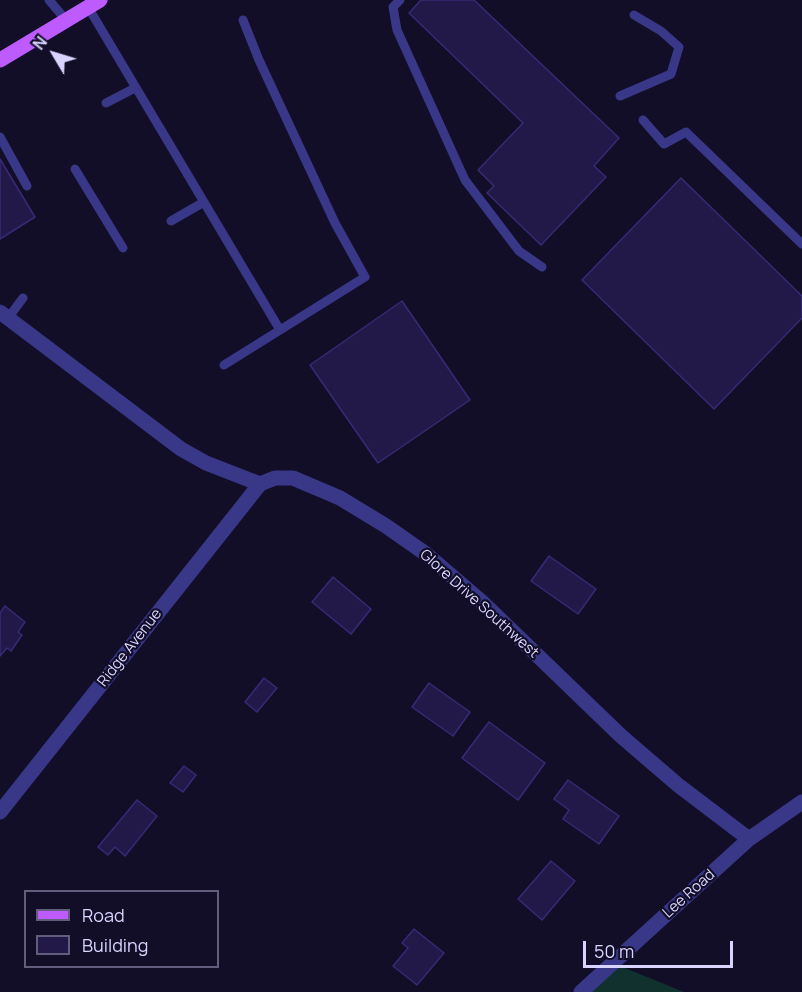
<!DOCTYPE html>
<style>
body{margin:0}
#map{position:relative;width:802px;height:992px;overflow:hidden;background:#120e27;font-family:Manrope,sans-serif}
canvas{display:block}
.legend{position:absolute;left:24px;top:890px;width:195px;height:78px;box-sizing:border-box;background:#120e27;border:2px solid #615d7d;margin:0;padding:8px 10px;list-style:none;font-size:18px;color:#d8d4ff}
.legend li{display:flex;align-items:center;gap:12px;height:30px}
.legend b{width:30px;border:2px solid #615d7d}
.north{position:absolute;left:24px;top:24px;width:60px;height:60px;-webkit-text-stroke:4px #120e27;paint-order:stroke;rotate:308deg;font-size:16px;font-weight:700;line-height:24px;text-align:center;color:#d8d4ff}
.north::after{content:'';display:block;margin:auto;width:21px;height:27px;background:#d8d4ff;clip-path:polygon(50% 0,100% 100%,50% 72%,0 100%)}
.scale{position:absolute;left:583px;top:941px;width:150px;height:27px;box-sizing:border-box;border:3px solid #d8d4ff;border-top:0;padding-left:8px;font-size:18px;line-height:21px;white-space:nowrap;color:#d8d4ff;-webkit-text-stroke:4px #120e27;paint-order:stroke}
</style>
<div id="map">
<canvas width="802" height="992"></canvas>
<ul class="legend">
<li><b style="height:8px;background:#bd5bff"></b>Road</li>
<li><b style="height:16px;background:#221949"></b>Building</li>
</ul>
<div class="north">N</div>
<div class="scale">50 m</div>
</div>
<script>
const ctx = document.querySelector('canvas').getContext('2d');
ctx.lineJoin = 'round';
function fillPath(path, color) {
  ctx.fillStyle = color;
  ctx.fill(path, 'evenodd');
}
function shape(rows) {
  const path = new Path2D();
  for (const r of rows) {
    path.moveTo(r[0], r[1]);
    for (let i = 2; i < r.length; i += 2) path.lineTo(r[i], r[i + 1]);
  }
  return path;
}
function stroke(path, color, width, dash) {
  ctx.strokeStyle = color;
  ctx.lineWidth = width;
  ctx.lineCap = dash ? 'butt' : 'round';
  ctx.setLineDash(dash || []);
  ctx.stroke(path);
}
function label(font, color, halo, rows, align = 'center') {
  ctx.font = font + ' Manrope,sans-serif';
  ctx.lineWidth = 4.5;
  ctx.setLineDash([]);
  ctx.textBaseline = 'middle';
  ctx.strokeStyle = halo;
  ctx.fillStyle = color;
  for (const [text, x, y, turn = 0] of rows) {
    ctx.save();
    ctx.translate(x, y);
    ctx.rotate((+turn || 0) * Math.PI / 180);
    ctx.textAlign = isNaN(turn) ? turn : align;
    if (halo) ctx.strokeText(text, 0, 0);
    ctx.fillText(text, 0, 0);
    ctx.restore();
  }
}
const green = shape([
 [620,966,684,992,591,992]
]);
const building = shape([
 [421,0,474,0,619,138,594,166,606,177,541,245,487,193,494,186,478,170,523,123,409,13,421,0],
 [0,159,35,217,0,239,0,159],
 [681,178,802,296,802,318,714,409,582,280,681,178],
 [402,301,470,400,378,463,310,365,402,301],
 [549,556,596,589,578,614,531,581,549,556],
 [333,577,371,609,351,634,312,602,333,577],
 [5,606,25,622,18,632,22,635,11,651,7,648,0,656,0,613,5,606],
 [264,678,277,688,257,712,245,702,264,678],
 [429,683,470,712,453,736,412,707,429,683],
 [489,722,545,763,518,800,462,758,489,722],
 [184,766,196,775,183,792,170,783,184,766],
 [568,780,619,816,599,844,563,819,569,810,554,799,568,780],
 [137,800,157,816,125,856,115,847,108,855,98,847,137,800],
 [551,861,575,881,542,920,518,899,551,861],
 [414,929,444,953,417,985,393,966,408,948,402,943,414,929]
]);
const lane = shape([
 [49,0,66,20],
 [400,0,393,7,397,30,465,180,519,251,542,267],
 [88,7,280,330],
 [620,96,671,74,679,47,661,31,634,15],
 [106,103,135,88],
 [643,120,664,144,686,132,802,244],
 [0,137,27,186],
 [75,169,123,248],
 [171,221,204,202],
 [8,318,23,298],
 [224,365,365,277,335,223,259,60,243,20]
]);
const street = shape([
 [0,312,181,449,206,463,260,484,275,478,293,478,340,498,386,526,426,554,482,602,621,736,678,785,749,839],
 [0,812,260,484],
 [581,992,749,839,802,802]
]);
const primary = shape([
 [0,60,100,0]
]);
const streetNames = [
 ["Glore Drive Southwest",479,604,42],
 ["Ridge Avenue",130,648,-52],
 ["Lee Road",689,894,-42]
];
fillPath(green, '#11312f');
fillPath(building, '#221949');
stroke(building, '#372a76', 1.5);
stroke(lane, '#383788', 9);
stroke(street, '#383788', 15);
stroke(primary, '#bd5bff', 15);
label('15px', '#d8d4ff', '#120e27', streetNames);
</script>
